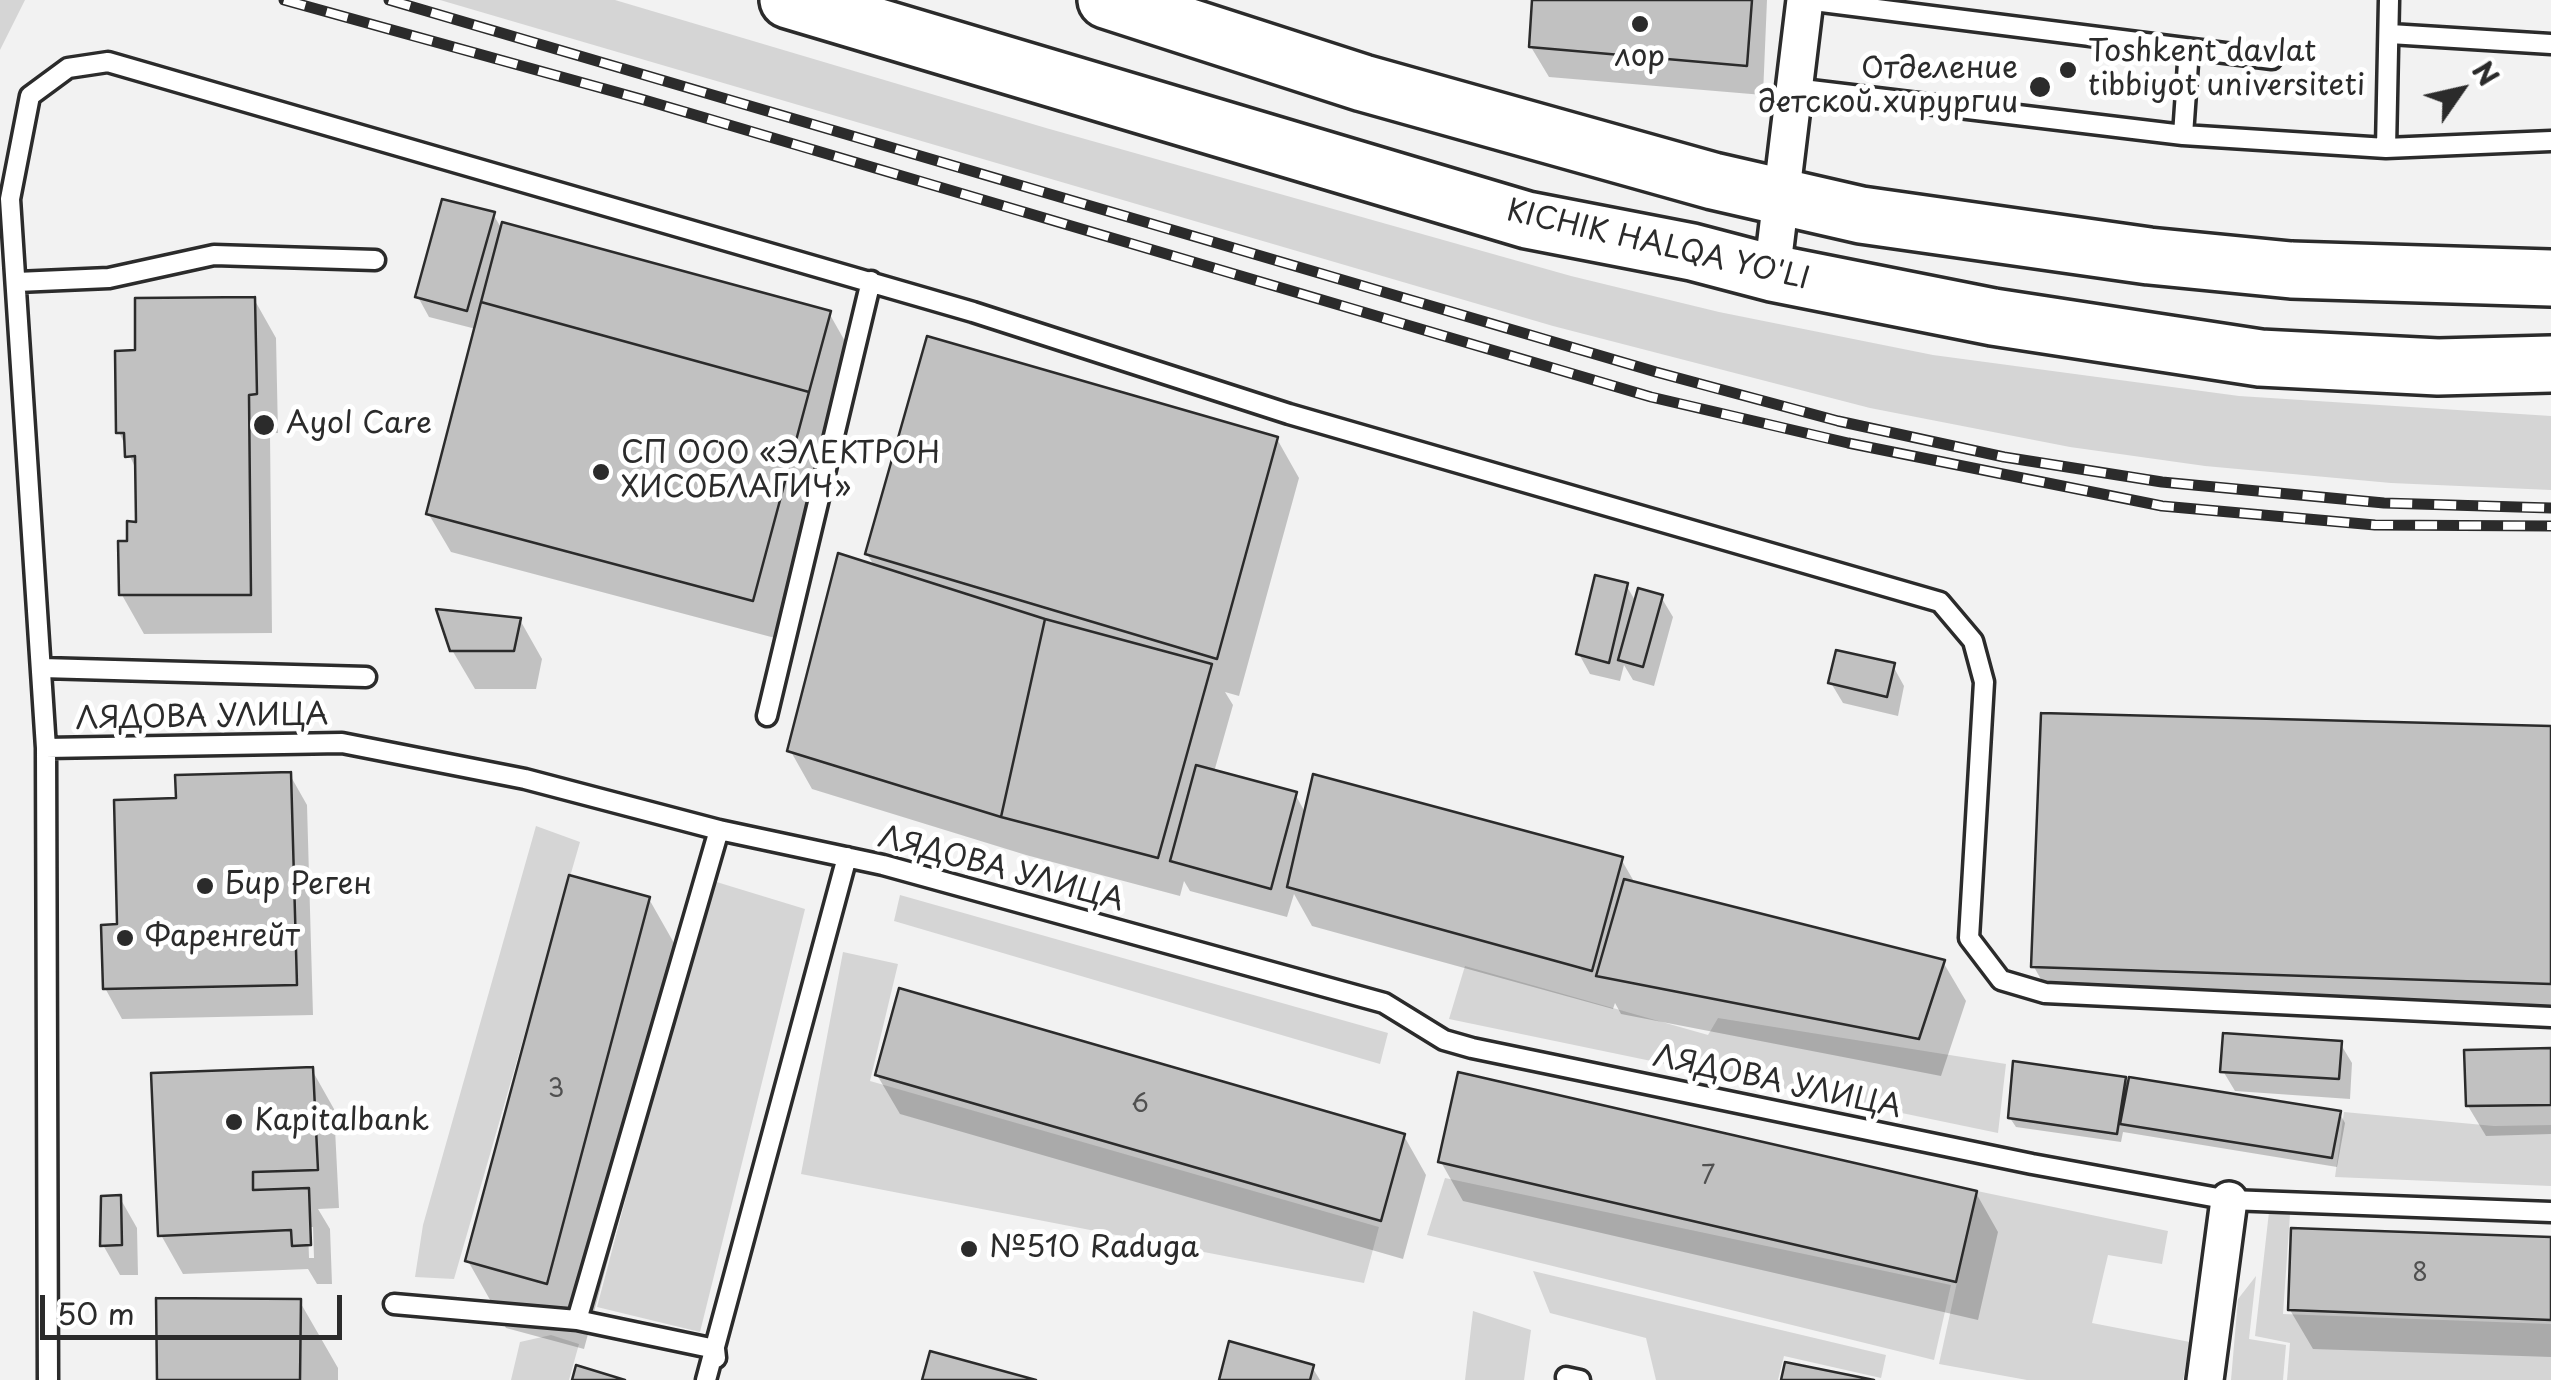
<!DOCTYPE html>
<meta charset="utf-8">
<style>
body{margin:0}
#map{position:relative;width:2551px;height:1380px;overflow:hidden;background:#f2f2f2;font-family:"Playpen Sans",sans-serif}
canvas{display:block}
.north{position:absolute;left:2411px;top:40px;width:100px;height:100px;-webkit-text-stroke:8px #fff;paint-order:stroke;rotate:56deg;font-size:28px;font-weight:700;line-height:40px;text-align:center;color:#2b2b2b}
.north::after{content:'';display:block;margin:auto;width:35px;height:45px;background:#2b2b2b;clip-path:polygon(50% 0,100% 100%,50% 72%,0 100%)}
.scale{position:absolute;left:40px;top:1295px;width:302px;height:45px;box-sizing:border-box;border:5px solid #2b2b2b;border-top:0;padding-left:12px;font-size:30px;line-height:35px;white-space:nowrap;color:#2b2b2b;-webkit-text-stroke:8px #fff;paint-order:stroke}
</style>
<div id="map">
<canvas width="2551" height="1380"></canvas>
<div class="north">N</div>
<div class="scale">50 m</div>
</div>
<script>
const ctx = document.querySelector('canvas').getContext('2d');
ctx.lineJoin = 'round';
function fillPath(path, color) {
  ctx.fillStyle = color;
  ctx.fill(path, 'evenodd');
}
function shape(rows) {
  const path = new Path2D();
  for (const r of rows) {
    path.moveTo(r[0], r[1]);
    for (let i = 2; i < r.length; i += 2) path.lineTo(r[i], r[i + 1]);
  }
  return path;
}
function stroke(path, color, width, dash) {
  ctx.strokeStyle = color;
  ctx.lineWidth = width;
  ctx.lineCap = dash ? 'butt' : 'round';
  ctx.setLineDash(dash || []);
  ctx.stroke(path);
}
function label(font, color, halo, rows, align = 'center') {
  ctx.font = font + ' "Playpen Sans",sans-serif';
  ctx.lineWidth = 10;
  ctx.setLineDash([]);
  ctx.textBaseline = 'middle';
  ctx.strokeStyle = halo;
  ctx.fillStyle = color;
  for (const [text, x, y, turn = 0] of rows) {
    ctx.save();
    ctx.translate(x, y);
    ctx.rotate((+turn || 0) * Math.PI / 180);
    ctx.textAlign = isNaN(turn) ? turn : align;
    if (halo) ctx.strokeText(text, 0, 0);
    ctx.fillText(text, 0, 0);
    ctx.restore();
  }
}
const green = shape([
 [0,0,25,0,0,50],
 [440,0,615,0,1046,128,1571,276,1719,312,1933,355,2239,396,2551,416,2551,490,2391,483,2205,466,2070,447,1870,408,1553,326],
 [536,826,580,842,454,1279,415,1277,423,1225],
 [710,880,805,909,700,1332,597,1307],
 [900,895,1388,1033,1380,1064,894,921],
 [843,952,898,964,870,1081,1379,1227,1364,1283,801,1174],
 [1465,966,1708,1035,1718,1018,2006,1064,1998,1133,1449,1019],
 [2344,1112,2494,1126,2551,1125,2551,1186,2335,1177],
 [1445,1178,1951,1285,1934,1360,1427,1235],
 [1977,1191,2168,1231,2162,1264,2108,1255,2092,1323,2190,1342,2183,1380,2027,1380,1939,1364],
 [2269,1212,2290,1214,2283,1314,2551,1324,2551,1380,2287,1380,2290,1343,2255,1336],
 [1533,1271,1886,1355,1881,1378,1784,1356,1778,1380,1656,1380,1646,1338,1550,1313],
 [2256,1276,2249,1339,2286,1345,2283,1380,2231,1380,2238,1299],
 [1473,1311,1531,1330,1524,1380,1465,1380],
 [551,1335,579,1344,569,1380,511,1380,520,1342]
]);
const shadow = shape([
 [1535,0,1767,0,1763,95,1549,77,1531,47],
 [493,214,503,231,829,313,846,343,825,424,830,433,775,638,451,552,428,513,476,329,429,317,418,297],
 [254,299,276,338,278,433,270,433,272,633,144,634,122,595,130,543,138,524,138,474,119,432,138,353],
 [1277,439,1299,478,1239,696,1225,692,1233,705,1214,772,1295,794,1306,814,1621,859,1636,885,1943,962,1966,1001,1941,1076,1621,1014,1615,1003,1613,1009,1312,926,1294,894,1287,917,1190,891,1184,881,1180,896,1026,855,812,789,790,750,875,567,867,554],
 [1626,585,1636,602,1661,597,1673,617,1654,686,1633,680,1624,665,1620,681,1590,674,1579,654],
 [520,620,542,659,536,689,475,689,452,650],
 [1893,666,1904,686,1898,716,1843,703,1831,683],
 [2551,729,2551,1013,2051,997,2034,967],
 [290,775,307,805,313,1015,122,1019,105,988,120,926,178,801],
 [649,899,687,966,584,1349,506,1328,468,1261],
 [2340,1043,2352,1063,2350,1099,2235,1091,2223,1071],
 [2551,1051,2551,1134,2486,1136,2468,1106],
 [312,1070,334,1109,339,1208,318,1209,330,1229,332,1284,317,1284,308,1269,183,1274,161,1235],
 [308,1227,313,1227,314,1258,309,1258],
 [877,1075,1404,1136,1426,1175,1403,1259,900,1114],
 [2125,1079,2129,1087,2340,1114,2345,1123,2337,1167,2123,1132,2121,1142,2016,1127,2010,1118],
 [1441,1162,1976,1193,1998,1232,1978,1320,1463,1201],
 [120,1198,137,1228,138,1275,120,1275,103,1245],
 [2551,1239,2551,1357,2313,1349,2290,1310],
 [300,1302,338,1368,338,1380,160,1380],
 [1312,1367,1320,1380,1222,1380]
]);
const building = shape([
 [1532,0,1752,0,1747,66,1529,47,1532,0],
 [442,199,495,212,467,311,415,297,442,199],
 [502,222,831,311,809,392,481,302,502,222],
 [255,297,257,394,249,395,251,595,119,595,118,541,127,541,127,521,136,522,135,456,125,457,124,433,116,433,115,351,135,350,135,298,255,297],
 [481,302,809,392,753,601,426,514,481,302],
 [927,336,1278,437,1217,659,865,554,927,336],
 [838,553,1045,619,1001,817,787,751,838,553],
 [1595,575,1628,583,1609,663,1576,654,1595,575],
 [1638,588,1663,595,1643,667,1618,660,1638,588],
 [436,609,521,618,514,651,450,651,436,609],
 [1045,619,1212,664,1158,858,1001,817,1045,619],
 [1836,650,1895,663,1887,697,1828,683,1836,650],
 [2041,713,2551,726,2551,984,2031,967,2041,713],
 [1196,765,1297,792,1271,889,1170,861,1196,765],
 [291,772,297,985,103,989,101,925,117,924,114,800,176,798,175,775,291,772],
 [1313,774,1623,857,1592,971,1287,887,1313,774],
 [569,875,650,897,547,1284,465,1261,569,875],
 [1624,879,1945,960,1919,1039,1596,976,1624,879],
 [899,988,1405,1134,1381,1221,875,1075,899,988],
 [2223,1033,2342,1041,2339,1079,2220,1072,2223,1033],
 [2551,1048,2551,1105,2466,1106,2464,1050,2551,1048],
 [2013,1061,2126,1077,2117,1134,2008,1118,2013,1061],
 [313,1067,318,1170,253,1172,253,1190,309,1188,311,1245,292,1246,291,1230,158,1236,151,1073,313,1067],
 [1458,1072,1977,1191,1956,1282,1438,1162,1458,1072],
 [2129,1077,2341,1111,2332,1158,2120,1124,2129,1077],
 [121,1195,122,1245,100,1246,101,1196,121,1195],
 [2291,1228,2551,1237,2551,1320,2288,1310,2291,1228],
 [156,1298,301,1299,300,1380,157,1380,156,1298],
 [1229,1341,1314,1365,1310,1380,1219,1380,1229,1341],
 [930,1351,1036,1380,922,1380,930,1351],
 [1785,1362,1874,1380,1781,1380,1785,1362],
 [576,1365,625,1380,572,1380,576,1365]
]);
const lane = shape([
 [1806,0,2272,59],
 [2390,34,2551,44],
 [1794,88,2183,135,2386,148,2551,141],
 [2183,135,2189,49],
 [2386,148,2389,0],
 [17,282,109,278,214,255,375,260],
 [42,668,366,677],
 [767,716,871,281],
 [46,748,10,199,30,96,68,68,108,62,973,312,1289,414,1940,602,1973,641,1984,682,1969,938,2001,980,2045,993,2551,1017],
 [394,1304,577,1320,715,1349,716,1358],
 [577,1320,719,830],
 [1566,1377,1580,1380],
 [48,1380,46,748,342,743,525,779,719,830,883,865,1384,1003,1444,1040,1472,1048,2032,1164,2229,1200,2551,1212],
 [706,1380,847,857]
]);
const street = shape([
 [1772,273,1805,0],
 [2205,1380,2229,1200]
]);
const highway = shape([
 [788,0,1527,220,1692,252,1772,273,1993,317,2260,358,2438,367,2551,364],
 [1106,0,1363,83,1713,181,1861,215,2149,256,2291,270,2551,278]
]);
const rail = shape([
 [284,0,641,99,1651,397,1848,443,2162,506,2375,525,2551,526],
 [389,0,1656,372,1838,421,2004,457,2162,482,2384,503,2551,508]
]);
const markers = [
 [1640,24,10,"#2b2b2b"],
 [2068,70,10,"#2b2b2b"],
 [2040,87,12,"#2b2b2b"],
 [264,425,12,"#2b2b2b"],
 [601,472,10,"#2b2b2b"],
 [205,886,10,"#2b2b2b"],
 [125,938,10,"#2b2b2b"],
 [234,1122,10,"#2b2b2b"],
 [969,1249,10,"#2b2b2b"]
];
const numberNames = [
 ["3",556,1090],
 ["6",1140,1105],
 ["7",1708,1177],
 ["8",2420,1274]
];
const poiNames = [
 ["Toshkent davlat",2088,53],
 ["tibbiyot universiteti",2088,87],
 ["лор",1640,58,"center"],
 ["Отделение",2018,70,"right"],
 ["детской хирургии",2018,104,"right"],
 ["Ayol Care",286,425],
 ["СП ООО «ЭЛЕКТРОН",621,455],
 ["ХИСОБЛАГИЧ»",621,489],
 ["Бир Реген",225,886],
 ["Фаренгейт",145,938],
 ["Kapitalbank",254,1122],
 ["№510 Raduga",989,1249]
];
const streetNames = [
 ["KICHIK HALQA YO'LI",1658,246,13],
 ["ЛЯДОВА УЛИЦА",202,718,-1],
 ["ЛЯДОВА УЛИЦА",1001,870,15],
 ["ЛЯДОВА УЛИЦА",1777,1083,12]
];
fillPath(green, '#d5d5d5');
fillPath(shadow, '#0003');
fillPath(building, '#c1c1c1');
stroke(building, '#2b2b2b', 2.5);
stroke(lane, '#2b2b2b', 25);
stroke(street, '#2b2b2b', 42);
stroke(highway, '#2b2b2b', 62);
stroke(lane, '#fff', 18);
stroke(street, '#fff', 35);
stroke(highway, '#fff', 55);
stroke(rail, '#2b2b2b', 11);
stroke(rail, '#fff', 8, [22]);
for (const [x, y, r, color] of markers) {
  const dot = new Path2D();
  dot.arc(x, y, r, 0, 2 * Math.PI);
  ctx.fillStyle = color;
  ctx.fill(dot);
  stroke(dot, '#fff', 4);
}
label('25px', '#505050', null, numberNames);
label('30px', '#2b2b2b', '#fff', poiNames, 'left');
label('30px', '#2b2b2b', '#fff', streetNames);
</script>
